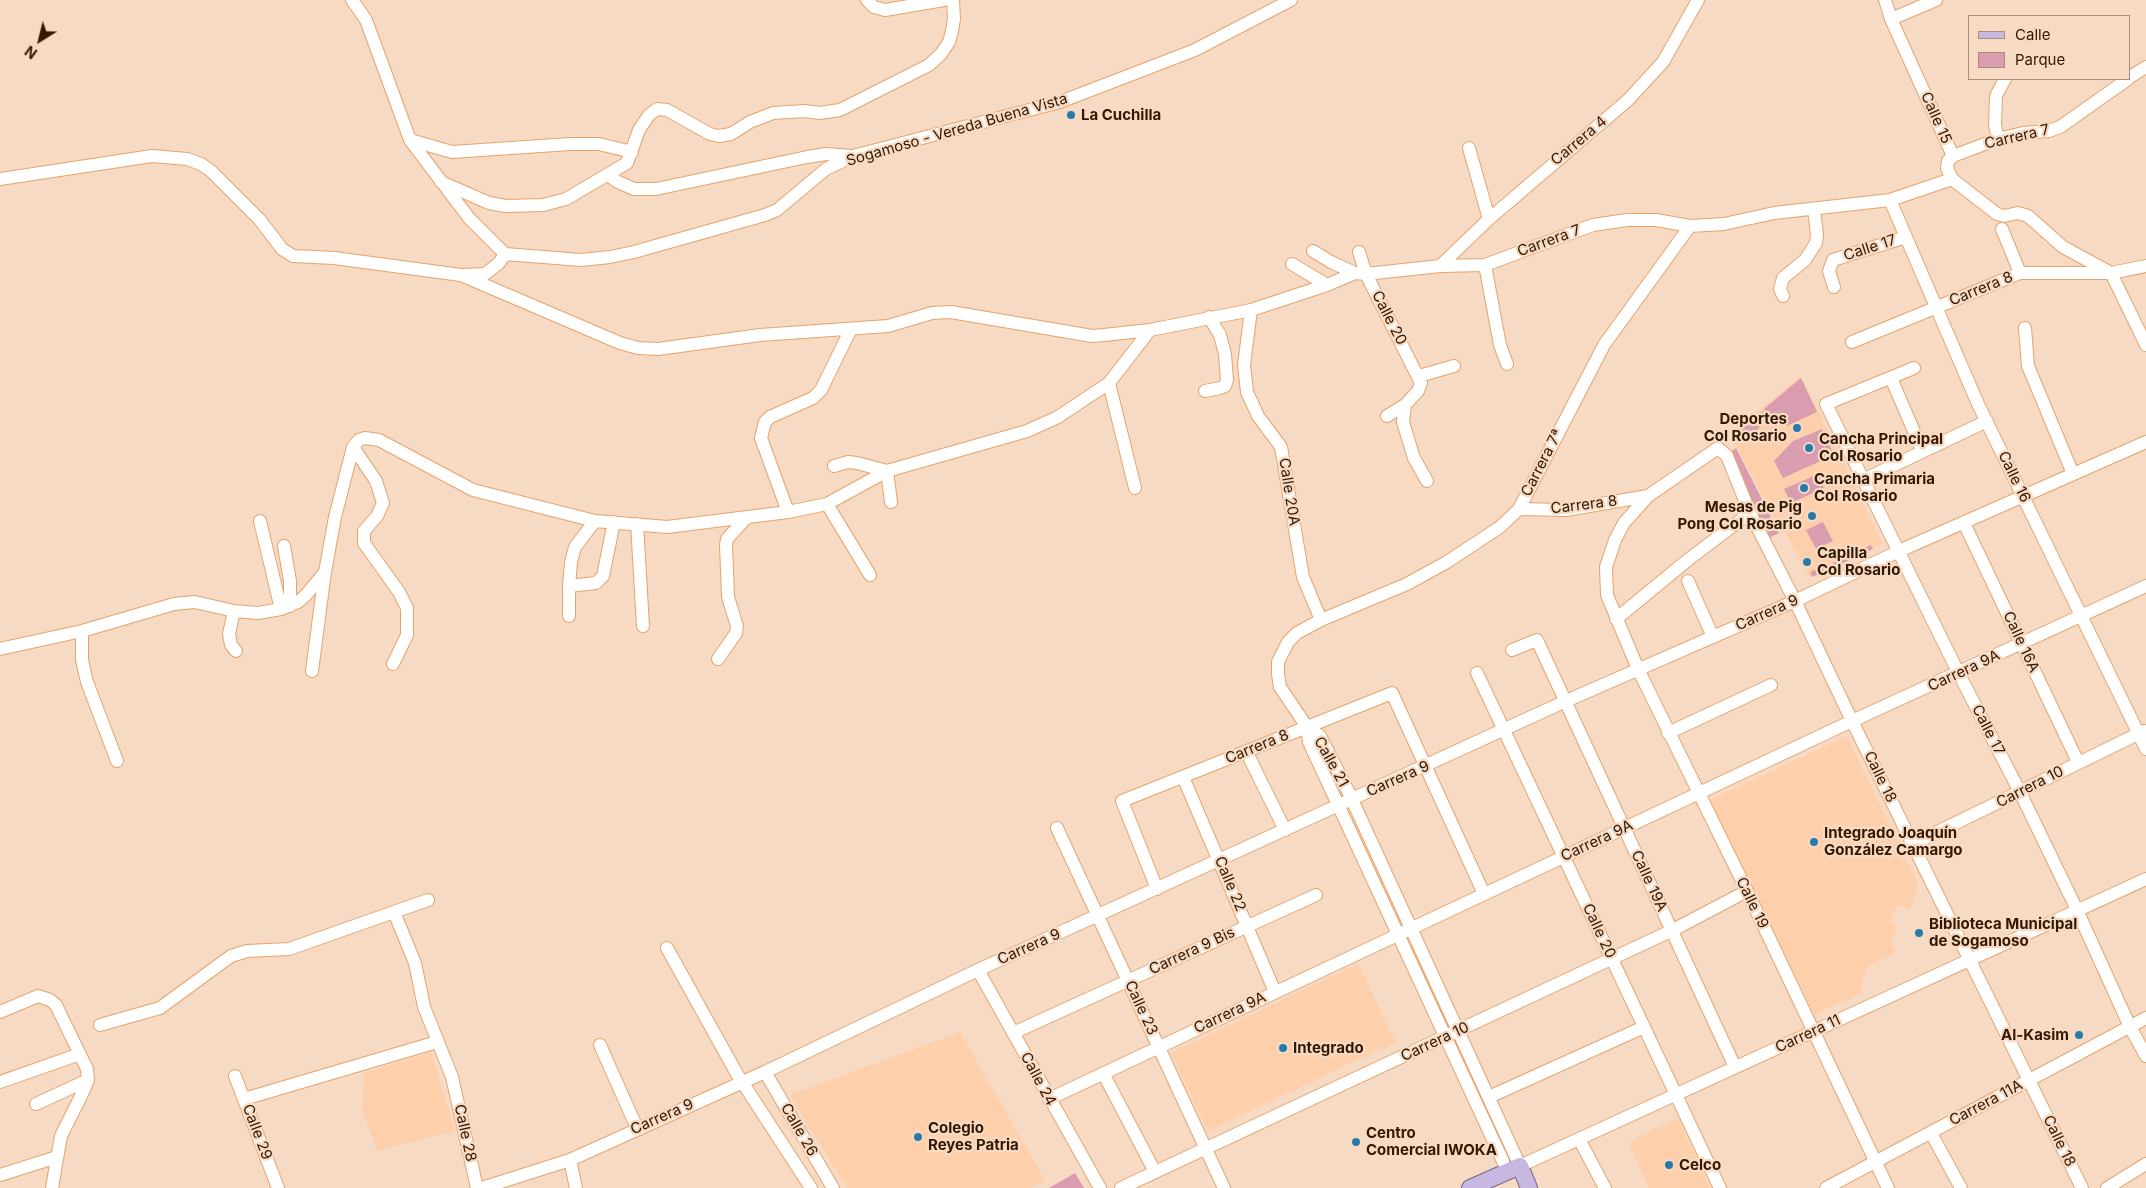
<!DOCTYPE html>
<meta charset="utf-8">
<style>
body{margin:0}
#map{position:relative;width:2146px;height:1188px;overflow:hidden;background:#f7dac4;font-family:Inter,sans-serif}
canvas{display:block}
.legend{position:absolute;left:1968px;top:15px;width:162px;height:65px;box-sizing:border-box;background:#f7dac4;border:1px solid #a98d76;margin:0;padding:6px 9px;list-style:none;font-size:15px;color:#331902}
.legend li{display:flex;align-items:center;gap:10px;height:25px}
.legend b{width:25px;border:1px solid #a98d76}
.north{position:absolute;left:15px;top:15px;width:50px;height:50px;-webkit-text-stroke:4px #f7dac4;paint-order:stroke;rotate:216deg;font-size:14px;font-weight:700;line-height:20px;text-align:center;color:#331902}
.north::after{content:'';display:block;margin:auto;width:18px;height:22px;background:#331902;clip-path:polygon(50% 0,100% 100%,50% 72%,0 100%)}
</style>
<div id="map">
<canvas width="2146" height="1188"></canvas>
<ul class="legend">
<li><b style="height:6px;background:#c7b8e1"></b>Calle</li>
<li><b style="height:14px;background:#d99daf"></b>Parque</li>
</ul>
<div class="north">N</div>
</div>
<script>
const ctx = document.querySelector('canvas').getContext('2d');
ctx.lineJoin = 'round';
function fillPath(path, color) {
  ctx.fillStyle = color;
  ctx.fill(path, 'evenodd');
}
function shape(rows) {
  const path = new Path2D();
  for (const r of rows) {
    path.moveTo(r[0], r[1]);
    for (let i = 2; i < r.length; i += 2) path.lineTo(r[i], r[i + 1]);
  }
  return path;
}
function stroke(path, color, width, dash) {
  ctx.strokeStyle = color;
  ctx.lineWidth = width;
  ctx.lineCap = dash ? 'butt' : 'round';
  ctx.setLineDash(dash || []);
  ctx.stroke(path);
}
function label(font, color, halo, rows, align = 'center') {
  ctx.font = font + ' Inter,sans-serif';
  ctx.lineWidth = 4.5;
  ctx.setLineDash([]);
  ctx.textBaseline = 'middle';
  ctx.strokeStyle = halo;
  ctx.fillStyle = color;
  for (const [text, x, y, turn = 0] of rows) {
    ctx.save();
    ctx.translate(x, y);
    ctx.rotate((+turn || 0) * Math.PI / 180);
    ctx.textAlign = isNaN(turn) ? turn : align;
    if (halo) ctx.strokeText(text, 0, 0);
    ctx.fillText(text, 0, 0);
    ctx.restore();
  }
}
const built = shape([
 [1801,376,1883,544,1809,577,1781,525,1778,527,1730,434],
 [1847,736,1918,884,1911,909,1897,905,1891,919,1897,929,1890,942,1896,953,1869,965,1860,984,1863,992,1815,1015,1710,800],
 [1358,964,1396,1042,1208,1131,1171,1053],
 [960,1032,1045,1180,1030,1188,847,1188,790,1095],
 [431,1052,455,1131,377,1151,362,1108,364,1073],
 [1677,1118,1710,1188,1649,1188,1628,1143]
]);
const green = shape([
 [1801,378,1817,412,1787,426,1782,421,1778,424,1764,409],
 [1763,411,1768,416,1755,433,1750,433,1739,441,1735,435],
 [1822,429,1834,455,1783,478,1774,461,1793,441],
 [1736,448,1779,533,1767,539,1728,454],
 [1818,474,1824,488,1791,503,1784,489],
 [1823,522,1833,541,1816,549,1806,530],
 [1871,545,1873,549,1835,567,1833,563],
 [1830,564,1832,569,1812,577,1810,572],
 [1075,1173,1084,1188,1049,1188]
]);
const minor = shape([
 [352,0,366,20,410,140,469,218,505,254,581,260,610,257,634,252,765,215,777,210,826,169,853,156,1060,102,1195,50,1291,0],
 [867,0,874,7,885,10,944,0],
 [1885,0,1891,19,1953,156,1948,161,1947,168,1952,179,1997,214,2004,216,2018,213,2028,216,2063,247,2111,273,2146,345],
 [1891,19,1936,0],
 [2130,77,2146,67],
 [1998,139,1995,125,1996,96,2005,79],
 [410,140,452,152,570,144,599,144,632,152],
 [1469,148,1489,219],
 [1953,156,1998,139,2023,133,2049,131,2060,127,2128,79],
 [608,175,618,182,634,189,656,189,807,157,826,154,851,156],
 [0,179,152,156,187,159,201,164,211,171,260,220,282,249,293,256,334,258,461,275,485,274,499,263,505,254],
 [441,182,489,203,506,206,543,205,566,199,627,163,639,130,649,115,657,109,667,110,710,134,719,136,731,134,750,122,773,113,805,111,819,113,840,110,929,65,941,54,949,42,952,31,954,19,953,0],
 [1890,200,1978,404,2146,749],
 [1690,226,1604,345,1519,509,1500,527,1447,562,1407,584,1321,620,1297,633,1288,642,1278,662,1278,674,1280,687,1307,727,1320,736,1349,793,1520,1166,2146,879],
 [2002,229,2020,273],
 [1313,251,1331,262,1355,273],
 [1359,252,1366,274,1421,383,1418,391,1405,405,1387,416],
 [1292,264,1327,285],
 [1485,265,1500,345,1507,364],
 [1440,266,1489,219,1628,100,1663,62,1698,0],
 [461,275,620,343,638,348,658,349,760,335,888,326,932,313,951,312,1092,336,1104,335,1150,330,1251,310,1327,285,1355,273,1366,274,1440,266,1485,265,1593,225,1627,220,1656,220,1690,226,1724,224,1774,213,1890,200,1952,179],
 [1834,287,1829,271,1833,260,1906,237],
 [1783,296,1780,289,1783,278,1805,260,1816,243,1817,235,1814,209],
 [1251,310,1244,365,1247,392,1258,416,1281,447,1303,577,1321,620],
 [2025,328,2028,366,2073,474],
 [1852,342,2020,273,2111,273,2146,266],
 [1914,368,1826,404,1959,674,2020,792,2077,910,2130,1027,2146,1056],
 [1419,376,1454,366],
 [1891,378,1922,450],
 [1109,383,1135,488],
 [1205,391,1220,388,1225,386,1227,380,1225,354,1220,335,1209,317],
 [1405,405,1403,422,1414,458,1427,481],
 [353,447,376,481,383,503,377,516,364,531,364,543,399,592,407,608,407,635,393,664],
 [834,466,848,462,857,463,887,471,891,502],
 [1863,480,1987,421],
 [827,504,870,575],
 [1519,509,1566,510,1648,496],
 [788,512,761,438,765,422,770,417,813,398,821,390,851,329],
 [260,521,281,609],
 [1964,523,2078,762],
 [637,524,643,626],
 [284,546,290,581,290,606],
 [1688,581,1713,637],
 [569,586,596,583,603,576,614,522],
 [234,611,229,634,231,645,236,651],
 [569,616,569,586,571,562,575,547,595,521],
 [1616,619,1689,559,1750,513],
 [82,631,82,660,87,682,117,761],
 [0,649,82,631,174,604,195,602,234,611,258,613,281,609,298,602,306,595,325,572],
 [1512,650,1537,640,1735,1067],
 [718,659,736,633,737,626,728,597,726,545,727,539,747,517],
 [312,671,325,572,335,517,353,447,359,440,365,438,379,440,473,490,595,521,667,527,788,512,827,504,887,471,1027,431,1058,417,1109,383,1150,330],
 [1477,673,1720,1188],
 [1307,727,1309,742,1507,1170],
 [1668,733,1771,685],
 [1246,751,1285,830],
 [1183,777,1275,992],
 [1057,828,1224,1188],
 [1913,844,2144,731],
 [1157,889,1122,801,1392,693,1484,894],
 [394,912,415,963,424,1007,452,1077,477,1188],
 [667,948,737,1074,811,1188],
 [978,970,1100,1188],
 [0,1012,38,996,50,1000,56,1005,87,1069,88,1080,83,1092,61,1136,52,1188],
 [100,1025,160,1008,231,956,247,951,289,949,428,900],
 [1013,1033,1316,895],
 [600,1045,637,1128],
 [765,1072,833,1188],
 [1103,1073,1155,1172],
 [235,1076,278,1188],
 [0,1082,80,1054],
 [1489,1097,1644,1027],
 [244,1099,437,1042],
 [1049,1099,1852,721,2146,586],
 [36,1104,88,1080],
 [1931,1133,1961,1188],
 [1579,1139,1605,1188],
 [570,1160,576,1188],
 [0,1175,57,1157],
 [482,1188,570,1160,765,1072,978,970,1566,701,1795,601,1899,551,2146,442],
 [1121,1188,1673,930,1747,891],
 [1826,1188,2146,1018],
 [1888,1188,1747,891,1638,669,1607,595,1606,567,1615,540,1624,523,1648,496,1718,448,1727,456,1750,513,1795,601,1852,721,2082,1188],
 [2107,1188,2146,1164]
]);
const major = shape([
 [1470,1188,1520,1166,1529,1188]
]);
const markers = [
 [1071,115,5,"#287aab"],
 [1797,428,5,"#287aab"],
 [1809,448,5,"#287aab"],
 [1804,488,5,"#287aab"],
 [1812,516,5,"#287aab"],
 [1807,562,5,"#287aab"],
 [1814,842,5,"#287aab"],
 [1919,933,5,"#287aab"],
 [2079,1035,5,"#287aab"],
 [1283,1048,5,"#287aab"],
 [918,1137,5,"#287aab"],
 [1356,1142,5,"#287aab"],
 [1669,1165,5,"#287aab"]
];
const poiNames = [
 ["La Cuchilla",1081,115],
 ["Deportes",1787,419,"right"],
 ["Col Rosario",1787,436,"right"],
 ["Cancha Principal",1819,439],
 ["Col Rosario",1819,456],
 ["Cancha Primaria",1814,479],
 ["Col Rosario",1814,496],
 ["Mesas de Pig",1802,507,"right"],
 ["Pong Col Rosario",1802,524,"right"],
 ["Capilla",1817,553],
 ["Col Rosario",1817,570],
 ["Integrado Joaquín",1824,833],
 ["González Camargo",1824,850],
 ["Biblioteca Municipal",1929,924],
 ["de Sogamoso",1929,941],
 ["Al-Kasim",2069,1035,"right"],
 ["Integrado",1293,1048],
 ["Colegio",928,1128],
 ["Reyes Patria",928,1145],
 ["Centro",1366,1133],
 ["Comercial IWOKA",1366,1150],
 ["Celco",1679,1165]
];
const streetNames = [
 ["Calle 15",1936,118,66],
 ["Sogamoso - Vereda Buena Vista",957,130,-16],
 ["Carrera 7",2017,137,-13],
 ["Carrera 4",1579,141,-40],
 ["Carrera 7",1549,241,-20],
 ["Calle 17",1870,248,-18],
 ["Carrera 8",1981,289,-22],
 ["Calle 20",1389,318,63],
 ["Carrera 7ª",1542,463,-63],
 ["Calle 16",2014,477,64],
 ["Calle 20A",1289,492,81],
 ["Carrera 8",1584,505,-7],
 ["Carrera 9",1767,613,-24],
 ["Calle 16A",2021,642,65],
 ["Carrera 9A",1964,671,-25],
 ["Calle 17",1988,730,63],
 ["Carrera 8",1257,747,-22],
 ["Calle 21",1331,762,61],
 ["Calle 18",1880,777,64],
 ["Carrera 9",1398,779,-24],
 ["Carrera 10",2030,787,-27],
 ["Carrera 9A",1597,841,-25],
 ["Calle 19A",1649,881,65],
 ["Calle 22",1230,884,67],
 ["Calle 19",1752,903,64],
 ["Calle 20",1599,931,65],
 ["Carrera 9",1029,947,-24],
 ["Carrera 9 Bis",1192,951,-25],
 ["Calle 23",1141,1008,65],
 ["Carrera 9A",1230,1013,-25],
 ["Carrera 11",1808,1034,-25],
 ["Carrera 10",1435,1042,-25],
 ["Calle 24",1038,1079,62],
 ["Carrera 11A",1986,1103,-28],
 ["Carrera 9",662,1117,-24],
 ["Calle 26",799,1130,60],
 ["Calle 29",257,1132,69],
 ["Calle 28",465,1133,78],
 ["Calle 18",2059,1141,64]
];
fillPath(built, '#fecfab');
fillPath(green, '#d99daf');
stroke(minor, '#e7a36a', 14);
stroke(major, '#7a6286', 18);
stroke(minor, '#fff', 12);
stroke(major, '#c7b8e1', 16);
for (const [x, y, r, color] of markers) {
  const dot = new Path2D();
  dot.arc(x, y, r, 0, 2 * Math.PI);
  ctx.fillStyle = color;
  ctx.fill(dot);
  stroke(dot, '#f7dac4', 2);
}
label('bold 15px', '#331902', '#f7dac4', poiNames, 'left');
label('15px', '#331902', '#f7dac4', streetNames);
</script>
